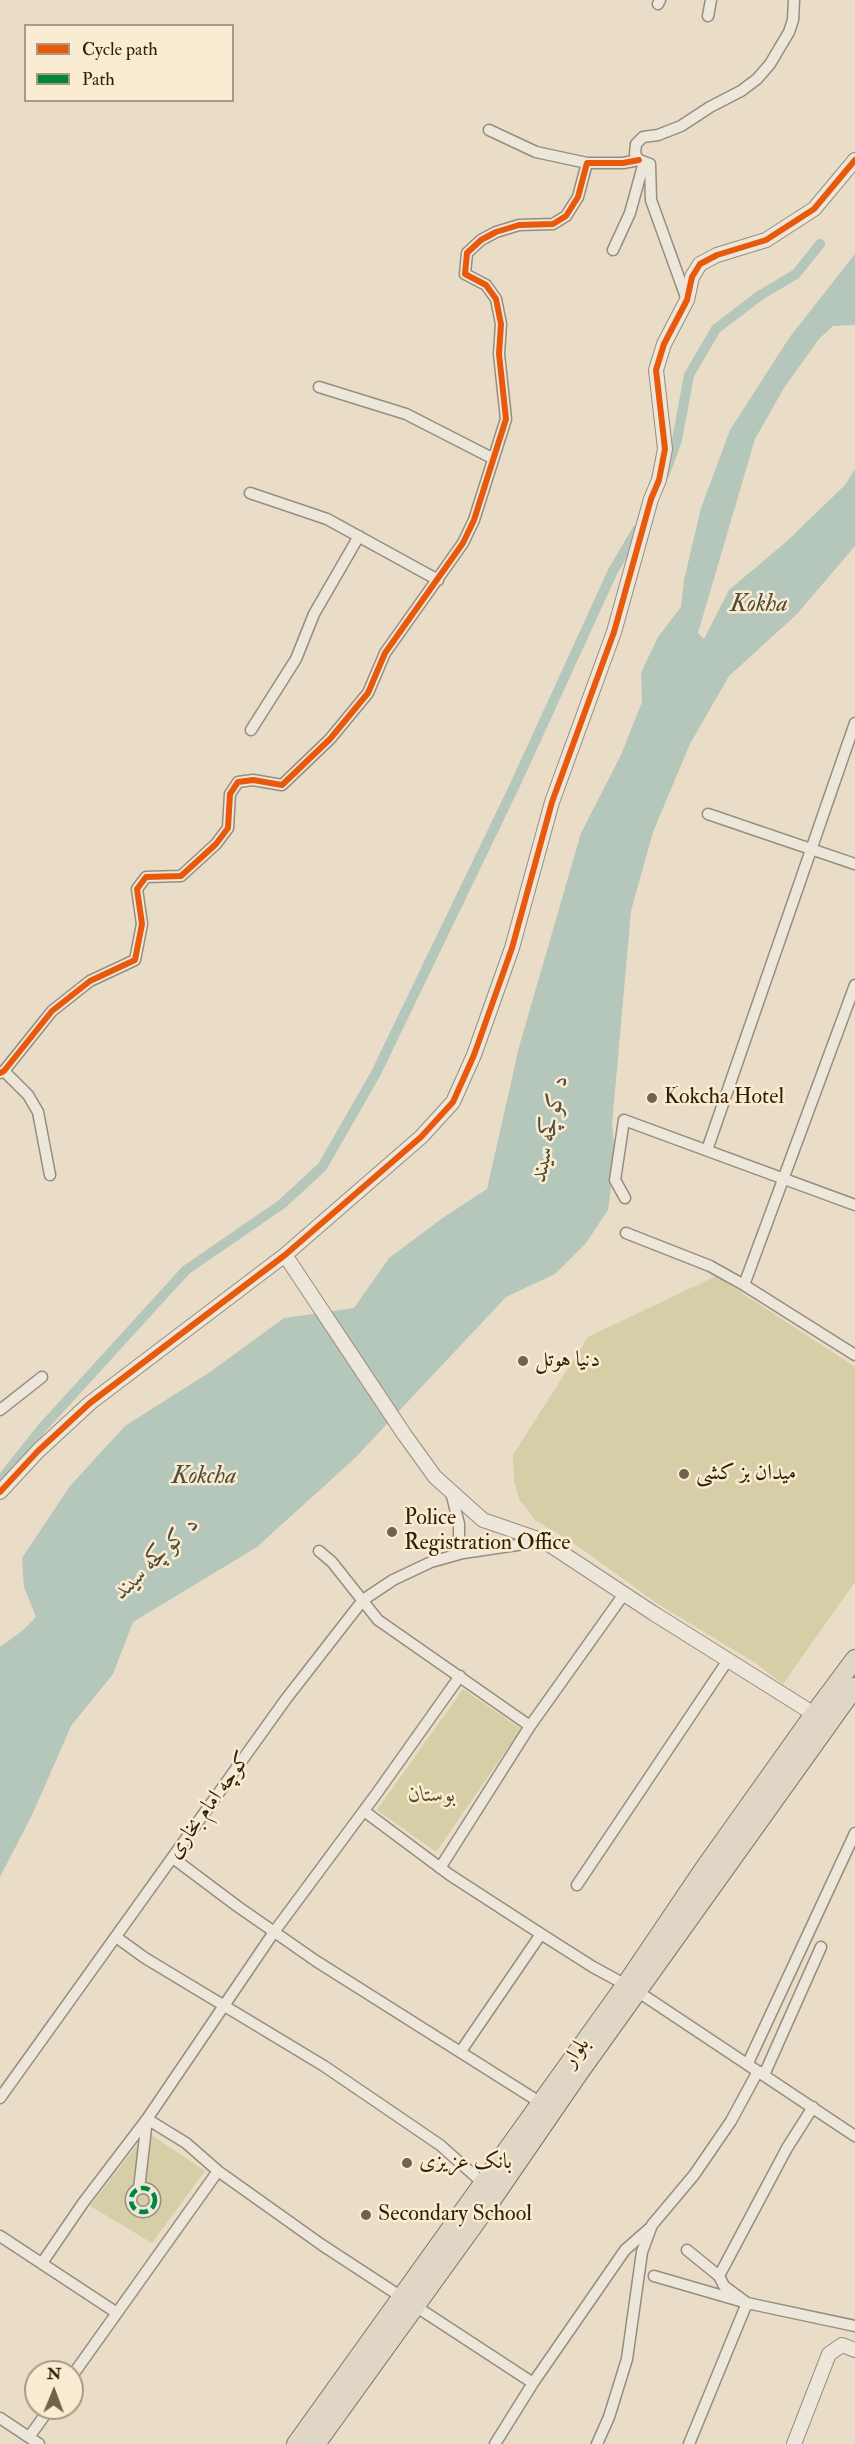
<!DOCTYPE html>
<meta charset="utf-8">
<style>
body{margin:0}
#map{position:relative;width:855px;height:2444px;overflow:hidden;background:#eaddc7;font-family:"IM FELL Double Pica",serif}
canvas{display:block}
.legend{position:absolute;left:24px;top:24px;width:210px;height:78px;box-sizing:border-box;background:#faecd2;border:2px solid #aa9a80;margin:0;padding:8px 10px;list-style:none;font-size:18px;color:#311f05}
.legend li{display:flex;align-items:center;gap:12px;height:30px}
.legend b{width:30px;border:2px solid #aa9a80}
.north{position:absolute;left:24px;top:2360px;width:60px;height:60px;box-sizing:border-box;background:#faecd2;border:2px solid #aa9a80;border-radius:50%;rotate:1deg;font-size:16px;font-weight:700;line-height:24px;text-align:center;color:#311f05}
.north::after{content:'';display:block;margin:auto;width:21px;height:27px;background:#726249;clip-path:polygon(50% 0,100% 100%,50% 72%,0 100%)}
</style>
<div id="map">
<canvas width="855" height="2444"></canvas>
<ul class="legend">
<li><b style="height:8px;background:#e8590c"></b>Cycle path</li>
<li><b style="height:8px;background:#00873e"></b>Path</li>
</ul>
<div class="north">N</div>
</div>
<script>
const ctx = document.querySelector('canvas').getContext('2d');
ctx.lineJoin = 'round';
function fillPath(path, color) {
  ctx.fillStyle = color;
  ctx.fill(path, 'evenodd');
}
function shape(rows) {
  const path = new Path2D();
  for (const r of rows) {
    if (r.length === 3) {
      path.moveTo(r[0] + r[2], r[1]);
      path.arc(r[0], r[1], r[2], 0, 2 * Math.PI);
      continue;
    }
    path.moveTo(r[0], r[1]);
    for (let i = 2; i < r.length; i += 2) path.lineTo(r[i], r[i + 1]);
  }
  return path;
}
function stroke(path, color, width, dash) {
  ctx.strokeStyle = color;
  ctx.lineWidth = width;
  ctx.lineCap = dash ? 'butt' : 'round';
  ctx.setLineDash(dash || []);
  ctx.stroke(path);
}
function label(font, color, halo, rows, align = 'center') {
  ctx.font = font + ' "IM FELL Double Pica",Amiri,serif';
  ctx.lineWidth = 5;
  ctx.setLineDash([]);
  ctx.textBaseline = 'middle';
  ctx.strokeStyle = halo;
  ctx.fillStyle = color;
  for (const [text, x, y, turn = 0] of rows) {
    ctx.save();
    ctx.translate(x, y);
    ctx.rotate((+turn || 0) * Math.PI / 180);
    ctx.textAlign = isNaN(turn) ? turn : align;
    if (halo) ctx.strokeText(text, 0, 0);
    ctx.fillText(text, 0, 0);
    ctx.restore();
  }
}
const green = shape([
 [716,1276,855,1367,855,1582,783,1684,757,1664,658,1604,569,1540,536,1521,519,1499,514,1481,513,1455,588,1337],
 [463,1689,521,1729,436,1852,377,1810],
 [147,2132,205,2171,152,2243,90,2206]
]);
const water = shape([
 [855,254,855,325,833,326,819,339,784,388,755,439,698,633,704,639,729,590,786,542,845,485,855,469,855,546,797,614,729,676,690,744,653,832,631,911,612,1125,615,1156,608,1210,586,1243,555,1274,506,1297,355,1458,257,1547,133,1622,113,1674,71,1726,33,1813,0,1877,0,1647,22,1631,36,1617,24,1587,22,1558,70,1486,125,1426,210,1372,284,1318,354,1308,389,1258,444,1217,487,1189,519,1047,581,833,621,755,642,702,641,673,658,637,681,607,684,580,701,508,730,430,789,338]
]);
const canal = shape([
 [665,473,677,440,689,375,716,329,759,296,796,274,820,244],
 [0,1481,42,1428,186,1270,282,1204,322,1167,375,1075,515,785,613,571,637,530]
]);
const minor = shape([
 [658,4,660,0],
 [708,16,711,0],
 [489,130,536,152,587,163],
 [613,250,630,213,644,162],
 [687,300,651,200,650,164,639,160,635,154,636,144,643,137,658,135,681,126,710,107,741,91,757,79,770,64,789,32,793,20,794,0],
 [319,387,406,414,492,458],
 [250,493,327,519,438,580],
 [251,730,296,659,314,614,359,536],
 [708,814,855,864],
 [4,1071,28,1095,38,1112,50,1175],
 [0,1073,4,1071,52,1011,90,981,135,960,142,924,137,889,146,877,181,876,216,844,228,828,230,794,238,782,253,780,282,785,330,739,368,693,385,653,463,543,474,520,506,419,499,354,501,324,496,299,486,285,465,274,467,253,481,240,496,232,519,225,553,224,566,216,578,197,587,163,623,163,639,160],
 [707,1150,855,723],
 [625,1198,615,1180,624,1120,855,1205],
 [626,1233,710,1266,744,1285,855,1355],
 [744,1285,855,985],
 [0,1410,42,1377],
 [451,1492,459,1524,459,1537,454,1555],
 [319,1551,332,1562,378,1620,530,1726],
 [364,1811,450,1875,541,1934],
 [173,1858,237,1906,316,1961,541,2103],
 [440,1868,530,1726,624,1594],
 [577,1885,728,1660],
 [116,1937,145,1958,324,2066,440,2145,484,2184],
 [461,2051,541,1934,593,1967,637,1991,855,2136],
 [748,2063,855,1833],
 [764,2075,821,1947],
 [0,2098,286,1699,363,1600,393,1580,431,1562,463,1553,544,1541],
 [813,2107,787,2148,719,2276,724,2286,747,2303,855,2326],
 [143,2200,12],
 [139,2189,147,2119,186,2143,218,2171,322,2245,533,2383],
 [0,2236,117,2313],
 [687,2250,719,2276],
 [42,2263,83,2203,147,2119,274,1932,377,1793,460,1676],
 [654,2276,747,2303,689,2444],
 [72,2376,218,2171],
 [0,2418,39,2444],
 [29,2437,50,2408],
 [495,2444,533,2383,625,2250,650,2228],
 [597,2444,609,2417,627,2359,642,2252,652,2225,694,2175,731,2121,758,2071]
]);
const tertiary = shape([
 [285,1255,404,1434,435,1477,483,1520,544,1541,653,1613,822,1719],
 [0,1492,38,1451,90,1403,285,1255,421,1137,453,1102,474,1055,512,948,552,802,614,632,651,499,659,480,665,449,656,370,664,344,687,300,692,277,700,264,717,255,766,240,814,209,855,160],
 [794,2444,829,2354,842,2345,855,2350]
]);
const primary = shape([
 [296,2444,626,1984,703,1870,814,1714,855,1659],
 [316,2444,487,2207,579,2073,855,1687]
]);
const quiet = shape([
 [143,2200,12]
]);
const cycleway = shape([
 [0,1073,4,1071,52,1011,90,981,135,960,142,924,137,889,146,877,181,876,216,844,228,828,230,794,238,782,253,780,282,785,330,739,368,693,385,653,463,543,474,520,506,419,499,354,501,324,496,299,486,285,465,274,467,253,481,240,496,232,519,225,553,224,566,216,578,197,587,163,623,163,639,160],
 [0,1492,38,1451,90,1403,285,1255,421,1137,453,1102,474,1055,512,948,552,802,614,632,651,499,659,480,665,449,656,370,664,344,687,300,692,277,700,264,717,255,766,240,814,209,855,160]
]);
const markers = [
 [652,1098,6,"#726249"],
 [523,1361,6,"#726249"],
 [684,1474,6,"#726249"],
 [392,1532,6,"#726249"],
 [407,2163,6,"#726249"],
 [366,2215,6,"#726249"]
];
const poiNames = [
 ["Kokcha Hotel",664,1098],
 ["دنیا هوتل",535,1361],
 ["میدان بز کشی",696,1474],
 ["Police",404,1519],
 ["Registration Office",404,1544],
 ["بانک عزیزی",419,2163],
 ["Secondary School",378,2215]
];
const parkNames = [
 ["بوستان",432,1796]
];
const streetNames = [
 ["کوچه امام بخاری",210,1806,-54],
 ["بلوار",577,2053,-55]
];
const waterNames = [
 ["Kokha",759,606],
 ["د کوکچه سیند",551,1129,-78],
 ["Kokcha",204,1478],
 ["د کوکچه سیند",157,1559,-44]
];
fillPath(green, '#d5cea6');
fillPath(water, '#b5c6ba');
stroke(canal, '#b5c6ba', 10);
stroke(minor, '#978d7e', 13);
stroke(tertiary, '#978d7e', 16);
stroke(primary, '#7d7364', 20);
stroke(minor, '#ede6db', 10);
stroke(tertiary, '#ede6db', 14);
stroke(primary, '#e0d6c6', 18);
stroke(quiet, '#00873e', 4.5, [9, 4.5]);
stroke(cycleway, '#e8590c', 6);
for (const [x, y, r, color] of markers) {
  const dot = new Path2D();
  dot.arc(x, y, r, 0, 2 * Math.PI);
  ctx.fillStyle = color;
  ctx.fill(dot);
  stroke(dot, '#faecd2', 2);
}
label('22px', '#311f05', '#faecd2', poiNames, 'left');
label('italic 22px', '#5d502d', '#faecd2', parkNames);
label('22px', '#311f05', '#faecd2', streetNames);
label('italic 24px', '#524e3a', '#faecd2', waterNames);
</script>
